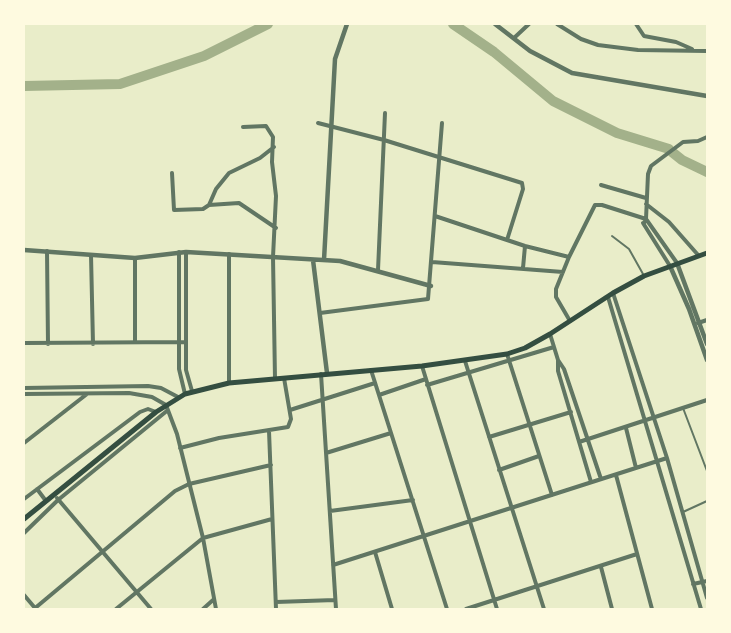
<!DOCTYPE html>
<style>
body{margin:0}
#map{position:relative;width:731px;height:633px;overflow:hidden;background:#e9edc9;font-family:"Open Sans",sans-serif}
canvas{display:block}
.frame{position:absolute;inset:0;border:25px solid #fefae0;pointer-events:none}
</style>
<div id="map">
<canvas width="731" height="633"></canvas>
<div class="frame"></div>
</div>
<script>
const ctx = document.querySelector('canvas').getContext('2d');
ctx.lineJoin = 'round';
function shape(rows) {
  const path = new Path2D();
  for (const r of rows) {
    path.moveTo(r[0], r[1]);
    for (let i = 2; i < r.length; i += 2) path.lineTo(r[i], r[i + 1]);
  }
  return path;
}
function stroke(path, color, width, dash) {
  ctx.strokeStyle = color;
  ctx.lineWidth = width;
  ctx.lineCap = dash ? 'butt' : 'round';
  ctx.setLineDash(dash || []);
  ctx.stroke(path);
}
const river = shape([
 [453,24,494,52,553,101,617,133,669,149],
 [24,86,120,84,204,56,268,24],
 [672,152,682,160,707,172]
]);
const service = shape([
 [612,236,629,249,643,274],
 [683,408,707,471],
 [683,512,707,501]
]);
const minor = shape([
 [557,24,581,39,598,45,638,50,707,51],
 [636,24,644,36,676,42,692,49],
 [514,38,529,24],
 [318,123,384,140,522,183,523,189,507,240],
 [243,127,266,126,273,137,272,162,276,196,273,257,275,379],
 [172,173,174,210,203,209,209,205,216,189,229,173,260,158,274,147],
 [601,185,646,198],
 [646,204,669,222,699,256],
 [209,205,239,203,276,228],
 [435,216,525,246,569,257],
 [643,223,670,266],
 [644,223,646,219,648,174,651,166,683,142,698,141,707,137],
 [47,251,48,344],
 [179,252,179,369,185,394],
 [186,252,186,370,192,391],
 [229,254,229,383],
 [91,255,93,344],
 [135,258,135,342],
 [432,262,563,272],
 [523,268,525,246],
 [378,270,385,113],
 [613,293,667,458,707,598],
 [608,297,701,609],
 [320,313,428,299,442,123],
 [570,321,556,297,556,289,569,257,595,205,602,205,646,219,677,263],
 [698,323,707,320],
 [550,334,558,360,558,371,591,482],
 [24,343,186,342],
 [507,354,552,495],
 [558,360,564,369,601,479],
 [465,361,544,609],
 [422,366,497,609],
 [371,370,447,609],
 [321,374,336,609],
 [427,385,554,347],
 [24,388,148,386,161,388,178,397],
 [24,394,129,393,152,397,166,405,177,434,203,538,216,609],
 [379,395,426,379],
 [290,410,375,383],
 [626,428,636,468],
 [269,431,276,609],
 [489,437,571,412],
 [579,442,707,400],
 [24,443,87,394],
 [180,448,219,438,288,427,291,419,284,378],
 [326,453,391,433],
 [499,470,539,456],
 [616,475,652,609],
 [37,489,46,501],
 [57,498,151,609],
 [24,499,140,412,148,409,156,412],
 [330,511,413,500],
 [24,533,58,500,168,410],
 [375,552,392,609],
 [333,565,667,458],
 [601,567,612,609],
 [693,584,707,581],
 [24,595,35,608],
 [276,602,335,600],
 [34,609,175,491,189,484,271,465],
 [116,609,203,538,272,519],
 [203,609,213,600],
 [466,609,637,554]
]);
const tertiary = shape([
 [495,24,530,51,572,73,707,96],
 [24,250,135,258,186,252,340,261,431,286],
 [313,260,327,373],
 [324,260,335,59,347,24],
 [677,263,707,344],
 [670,266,689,309,707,360]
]);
const secondary = shape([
 [24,519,156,412,185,394,229,383,422,366,507,354,525,348,550,334,613,293,644,276,707,253]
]);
stroke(river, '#a3b18a', 10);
stroke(service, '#617663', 2);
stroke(minor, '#617663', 4);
stroke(tertiary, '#617663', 4.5);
stroke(secondary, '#344e41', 5);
</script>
